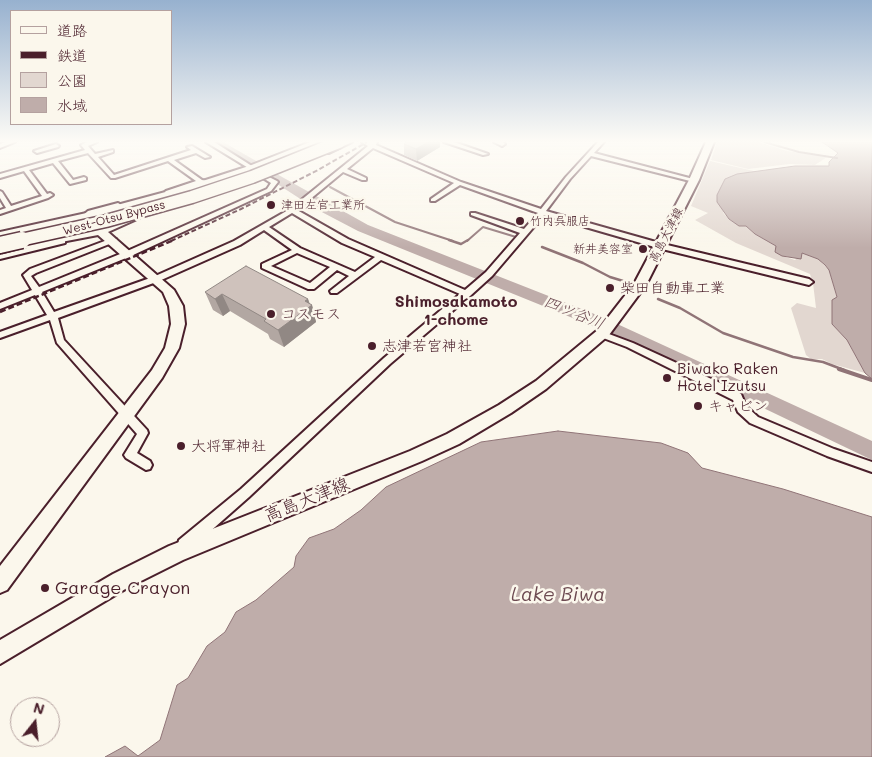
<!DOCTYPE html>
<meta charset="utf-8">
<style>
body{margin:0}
#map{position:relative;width:872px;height:757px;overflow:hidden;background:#fbf7ec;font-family:Mali,"Klee One",sans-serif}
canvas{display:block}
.legend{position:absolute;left:10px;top:10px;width:162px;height:115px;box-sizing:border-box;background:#fbf7ec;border:1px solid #b4a19f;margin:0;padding:6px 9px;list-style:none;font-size:15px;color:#4a1f2b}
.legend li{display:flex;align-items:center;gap:10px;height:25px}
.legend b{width:25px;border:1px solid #b4a19f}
.north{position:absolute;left:10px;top:697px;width:50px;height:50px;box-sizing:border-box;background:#fbf7ec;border:1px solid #b4a19f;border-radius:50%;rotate:16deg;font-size:14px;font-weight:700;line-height:20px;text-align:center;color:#4a1f2b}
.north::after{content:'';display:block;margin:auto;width:18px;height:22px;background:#4a1f2b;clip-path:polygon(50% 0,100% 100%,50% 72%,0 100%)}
</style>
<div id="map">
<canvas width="872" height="757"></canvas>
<ul class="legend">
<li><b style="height:6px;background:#fbf7ec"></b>道路</li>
<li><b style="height:6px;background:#4a1f2b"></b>鉄道</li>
<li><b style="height:14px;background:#e2d7d0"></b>公園</li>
<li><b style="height:14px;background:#bfadaa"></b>水域</li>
</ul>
<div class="north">N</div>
</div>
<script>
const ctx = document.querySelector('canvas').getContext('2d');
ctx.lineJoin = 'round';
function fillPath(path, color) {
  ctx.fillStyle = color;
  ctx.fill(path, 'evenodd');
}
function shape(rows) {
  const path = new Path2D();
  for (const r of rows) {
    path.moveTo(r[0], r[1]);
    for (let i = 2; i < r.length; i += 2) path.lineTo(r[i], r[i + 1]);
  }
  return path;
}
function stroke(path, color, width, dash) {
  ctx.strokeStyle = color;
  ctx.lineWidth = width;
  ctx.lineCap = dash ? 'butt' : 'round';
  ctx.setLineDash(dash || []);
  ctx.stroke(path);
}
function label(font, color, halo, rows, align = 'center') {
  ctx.font = font + ' Mali,"Klee One",sans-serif';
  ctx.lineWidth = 5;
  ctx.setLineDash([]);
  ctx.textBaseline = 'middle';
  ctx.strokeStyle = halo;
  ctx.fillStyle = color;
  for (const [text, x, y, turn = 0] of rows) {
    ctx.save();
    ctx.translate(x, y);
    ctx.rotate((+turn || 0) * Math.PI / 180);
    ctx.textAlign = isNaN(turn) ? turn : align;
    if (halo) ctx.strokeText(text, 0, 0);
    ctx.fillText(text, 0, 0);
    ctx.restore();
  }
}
const green = shape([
 [717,142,758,142,787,151,827,157,815,165,790,164,748,169,711,160],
 [710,161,754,171,725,179,717,195,724,214,733,222,746,226,755,234,776,246,782,256,795,260,802,253,818,259,829,270,837,298,832,324,847,340,865,373,832,364,822,359,811,359,806,355,791,308,797,303,816,308,813,283,810,274,736,243,695,220,708,213,691,206]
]);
const water = shape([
 [822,142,872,142,872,379,865,373,847,340,832,324,832,300,837,297,829,270,825,265,818,259,802,253,801,259,782,256,775,252,776,246,755,234,746,226,739,226,729,219,717,202,717,195,725,179,737,174,795,166,829,166,829,162,838,153,822,142],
 [558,431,661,443,688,453,702,468,783,489,872,517,872,757,105,757,125,746,138,756,160,740,177,685,188,678,207,646,225,632,236,612,256,600,294,567,296,556,309,538,334,529,361,510,386,487,481,442,558,431]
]);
const streamFar2 = shape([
 [764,142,799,152,837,158],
 [330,187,395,222,453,241],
 [467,241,483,227,516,237]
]);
const streamFar1 = shape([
 [449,240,461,244,468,240],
 [542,247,583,263,610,277,633,284],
 [658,299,680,308,723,333,793,357,823,362,844,370]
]);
const stream = shape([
 [839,369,872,380]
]);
const river = shape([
 [209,142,223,142,258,162,256,164,248,164,209,142],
 [275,173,368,225,602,317,872,441,872,460,590,325,358,231,316,209,271,180,269,177,275,173]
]);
const street = shape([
 [5,142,15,142,0,148,0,144,5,142],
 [87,142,97,142,88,146,95,154,113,150,113,152,98,157,114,175,191,150,187,147,192,146,210,157,205,158,196,153,174,160,202,180,207,181,168,194,165,192,166,191,196,181,168,161,115,178,111,178,88,153,58,161,73,180,84,177,86,178,86,180,70,184,53,163,29,170,47,194,50,193,53,195,48,198,0,214,0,210,6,208,0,198,0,191,2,192,11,206,42,196,24,171,0,178,0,174,85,150,81,145,87,142],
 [206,142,214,142,255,168,250,169,206,142],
 [362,142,377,142,376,145,461,182,541,209,566,177,598,142,604,142,594,153,697,180,694,182,591,156,570,179,546,211,663,244,809,279,813,282,809,285,658,248,544,215,492,276,470,296,390,364,249,497,189,550,184,551,179,550,178,545,179,540,241,489,384,358,460,294,381,260,337,293,331,293,330,291,349,276,337,270,314,289,308,289,262,268,262,264,292,250,264,230,240,245,159,281,58,318,64,340,147,430,148,433,137,453,150,461,152,465,150,469,146,470,126,458,124,455,137,434,57,343,50,320,0,338,0,332,47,315,35,295,0,309,0,303,32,290,23,275,30,269,110,239,116,239,117,241,36,273,31,276,39,287,125,252,267,189,271,183,263,178,263,176,267,176,277,181,278,182,271,191,131,256,42,292,54,312,153,277,234,241,290,209,368,146,362,142],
 [373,148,454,183,431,199,431,201,435,201,460,185,538,213,524,229,475,213,471,213,471,215,520,233,486,272,465,290,348,239,297,210,343,172,362,180,366,180,366,178,347,169,373,148],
 [292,213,342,243,375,257,355,272,300,248,269,227,292,213],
 [297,253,330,267,310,283,271,266,297,253],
 [444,142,454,142,488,154,483,155,444,142],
 [494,142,503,142,505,144,502,146,494,142],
 [56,144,59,146,58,147,37,153,34,151,56,144],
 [118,203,121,205,120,206,92,213,88,219,81,217,88,211,118,203],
 [62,239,65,239,65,243,0,259,0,255,62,239],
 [601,331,633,343,731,388,741,394,746,406,758,417,834,449,872,462,872,472,827,456,750,423,738,412,733,400,627,347,598,336,596,334,598,332,601,331]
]);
const secondary = shape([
 [310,142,323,142,255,170,190,191,99,217,103,226,132,216,137,219,108,232,174,290,183,306,185,324,179,348,162,378,7,590,0,593,0,566,152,370,165,348,171,324,169,306,163,292,98,235,9,252,3,249,9,246,93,229,89,219,0,238,0,232,91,212,184,187,249,166,310,142],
 [340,142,352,142,329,153,323,153,322,151,340,142],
 [706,142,714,142,699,180,646,285,609,335,546,389,511,413,459,444,422,461,183,560,127,588,0,664,0,640,113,574,169,546,410,451,447,434,499,405,536,381,599,329,634,284,689,180,706,142]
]);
const railFar1 = shape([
 [171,241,241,209,318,170,367,142]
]);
const rail = shape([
 [0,312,174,240]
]);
const highwayBridgeFar1 = shape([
 [16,241,106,221,192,197,252,177,339,142]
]);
const highwayBridge = shape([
 [0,245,22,240]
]);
const wall = shape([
 [404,144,440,147,417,161,404,155],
 [205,292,308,299,310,304,312,305,316,322,284,347,270,339,268,334,230,311,223,316,213,310]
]);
const shadedWall = shape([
 [428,142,440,142,440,147,417,161,416,149],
 [222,294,230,311,223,316,215,299],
 [308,299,310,306,312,305,316,322,284,347,278,330,305,301]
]);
const building = shape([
 [406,142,428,142,416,149,404,144,406,142],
 [246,266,308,299,305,301,312,305,278,330,264,321,266,319,222,294,215,299,205,292,246,266]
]);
const markers = [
 [271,205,5,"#4a1f2b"],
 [520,221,5,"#4a1f2b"],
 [643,249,5,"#4a1f2b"],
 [610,288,5,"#4a1f2b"],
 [271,314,5,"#4a1f2b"],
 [372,346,5,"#4a1f2b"],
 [667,378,5,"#4a1f2b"],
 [698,406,5,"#4a1f2b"],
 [181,446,5,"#4a1f2b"],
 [45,588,5,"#4a1f2b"]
];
const farPoinames = [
 ["津田左官工業所",281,205],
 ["竹内呉服店",530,221],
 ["新井美容室",633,249,"right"]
];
const farStreetnames = [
 ["West-Otsu Bypass",114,218,-15],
 ["高島大津線",666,235,-63]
];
const poiNames = [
 ["柴田自動車工業",620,288],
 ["コスモス",281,314],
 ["志津若宮神社",382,346],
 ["Biwako Raken",677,369],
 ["Hotel Izutsu",677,386],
 ["キャビン",708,406],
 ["大将軍神社",191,446]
];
const neighbourhoodNames = [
 ["Shimosakamoto",456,302],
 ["1-chome",456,320]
];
const waterNames = [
 ["四ツ谷川",574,313,22]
];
const nearStreetnames = [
 ["高島大津線",307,500,-22]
];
const nearPoinames = [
 ["Garage Crayon",55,588]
];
const nearWaternames = [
 ["Lake Biwa",558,595]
];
fillPath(green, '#e2d7d0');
fillPath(water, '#bfadaa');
stroke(water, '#907477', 1);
stroke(streamFar2, '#907477', 2);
stroke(streamFar1, '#907477', 2.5);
stroke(stream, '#907477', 4);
fillPath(river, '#bfadaa');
stroke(street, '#4a1f2b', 4);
stroke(secondary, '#4a1f2b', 4);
fillPath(street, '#fbf7ec');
fillPath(secondary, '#fbf7ec');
stroke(railFar1, '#4a1f2b', 2, [5, 2.5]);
stroke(rail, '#4a1f2b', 2.5, [6, 3]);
stroke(highwayBridgeFar1, '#4a1f2b', 15, []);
stroke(highwayBridge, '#4a1f2b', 19, []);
stroke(highwayBridgeFar1, '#fbf7ec', 12);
stroke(highwayBridge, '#fbf7ec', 16);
fillPath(wall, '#b2a7a2');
fillPath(shadedWall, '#918884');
fillPath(building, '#cfc2bc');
stroke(building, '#918884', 1);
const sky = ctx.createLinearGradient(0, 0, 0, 248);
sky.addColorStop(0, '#97b1cf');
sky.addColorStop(0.57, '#fdfbf6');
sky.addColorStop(1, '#fdfbf600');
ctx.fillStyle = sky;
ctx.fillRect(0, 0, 872, 248);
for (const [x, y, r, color] of markers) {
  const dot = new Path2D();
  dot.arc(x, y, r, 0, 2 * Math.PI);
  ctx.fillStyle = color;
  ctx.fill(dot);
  stroke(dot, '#fbf7ec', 2);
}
label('12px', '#4a1f2b', '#fbf7ec', farPoinames, 'left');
label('12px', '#4a1f2b', '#fbf7ec', farStreetnames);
label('15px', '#4a1f2b', '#fbf7ec', poiNames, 'left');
label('bold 16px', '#4a1f2b', '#fbf7ec', neighbourhoodNames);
label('italic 16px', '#6d4a51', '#fbf7ec', waterNames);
label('18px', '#4a1f2b', '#fbf7ec', nearStreetnames);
label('18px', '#4a1f2b', '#fbf7ec', nearPoinames, 'left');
label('italic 19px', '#6d4a51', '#fbf7ec', nearWaternames);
</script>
